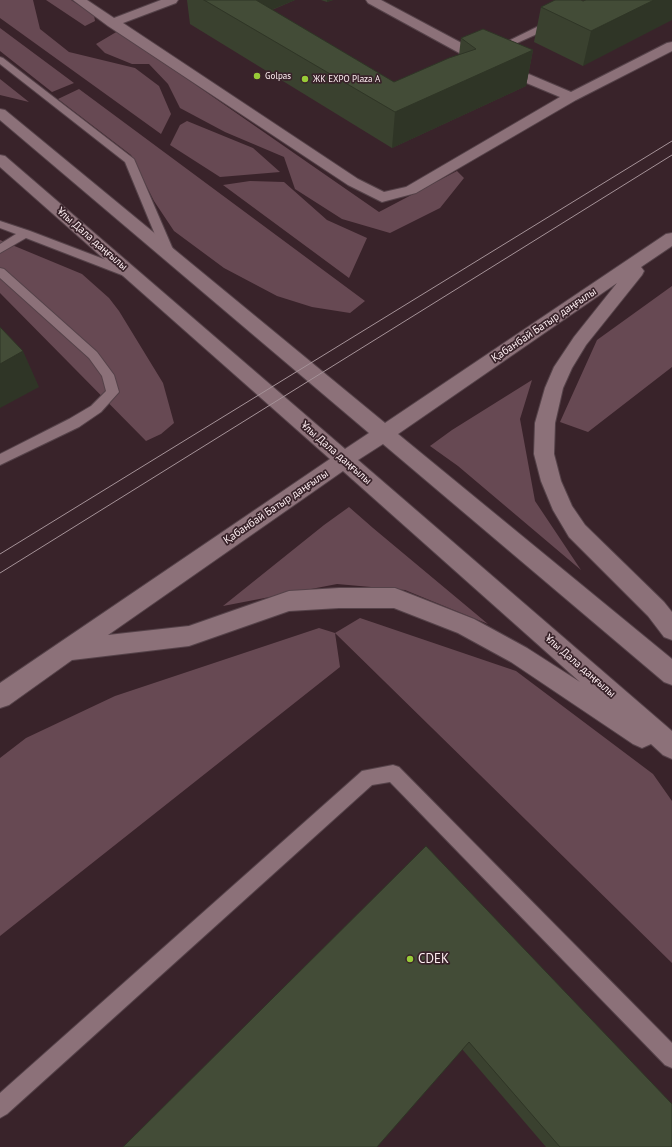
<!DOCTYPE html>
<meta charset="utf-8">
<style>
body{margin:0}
canvas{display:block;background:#39232a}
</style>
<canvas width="672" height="1147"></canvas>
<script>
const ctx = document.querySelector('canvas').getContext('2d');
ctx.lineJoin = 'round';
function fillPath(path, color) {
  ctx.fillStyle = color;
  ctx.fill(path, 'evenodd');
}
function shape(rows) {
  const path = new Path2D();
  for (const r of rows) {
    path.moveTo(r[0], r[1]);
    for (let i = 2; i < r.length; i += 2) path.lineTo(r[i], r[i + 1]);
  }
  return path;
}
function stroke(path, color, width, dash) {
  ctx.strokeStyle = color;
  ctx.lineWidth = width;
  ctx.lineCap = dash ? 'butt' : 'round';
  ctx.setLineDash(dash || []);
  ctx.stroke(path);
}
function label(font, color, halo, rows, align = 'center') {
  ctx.font = font + ' "PT Sans",sans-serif';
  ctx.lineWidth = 3.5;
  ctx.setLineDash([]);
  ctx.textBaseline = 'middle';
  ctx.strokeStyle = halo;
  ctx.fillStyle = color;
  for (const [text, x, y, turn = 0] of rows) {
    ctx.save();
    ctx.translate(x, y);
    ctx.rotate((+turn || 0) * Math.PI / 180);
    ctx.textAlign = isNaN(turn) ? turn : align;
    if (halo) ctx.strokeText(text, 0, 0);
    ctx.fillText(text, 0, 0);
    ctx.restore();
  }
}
const green = shape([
 [0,0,33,0,40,29,69,52,135,68,159,86,171,114,161,134,0,18],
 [46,0,71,0,94,15,95,21,85,26],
 [0,28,74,83,52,92,0,51],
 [118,31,379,212,457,171,464,178,440,208,390,233,342,219,295,189,284,157,225,132,180,108,168,84,149,64,132,64,105,53,96,44],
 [0,79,29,102,0,95],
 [79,89,365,301,350,313,312,307,277,296,224,268,174,231,154,201,131,155,58,99],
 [187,121,253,148,280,172,220,177,170,145,180,125],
 [250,181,284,182,327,220,367,238,349,278,223,185],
 [0,240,82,274,109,298,119,311,163,383,174,423,161,434,146,441,0,293],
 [672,286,672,367,588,432,560,422,597,340],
 [532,380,520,419,535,501,581,570,458,466,430,446,452,430],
 [349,507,373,528,488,624,405,590,337,584,223,606,324,525],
 [360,618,516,671,653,774,672,801,672,963,335,633,340,667,0,936,0,758,26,738,115,696,319,628,335,633]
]);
const service = shape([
 [554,20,558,23,557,25,497,52,491,52,490,50,545,23,554,20],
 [0,57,3,58,134,159,175,254,173,257,165,257,163,254,125,162,0,64,0,57],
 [0,221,30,231,135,271,137,274,135,277,127,277,26,238,0,253,0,244,16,234,0,228,0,221],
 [0,268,4,269,97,352,114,375,119,392,101,412,79,427,0,465,0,454,69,419,91,406,106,391,102,376,89,358,0,278,0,268],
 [393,765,399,767,672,1043,672,1068,665,1065,390,782,372,785,7,1114,0,1118,0,1093,362,771,393,765]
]);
const minor = shape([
 [73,0,87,0,114,18,161,0,178,0,176,3,123,23,358,179,384,192,406,187,560,97,474,61,368,3,366,0,381,0,484,55,571,92,667,43,672,42,672,51,576,100,416,193,382,202,348,185,108,26,73,0]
]);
const secondary = shape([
 [0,109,5,110,385,423,666,234,672,233,672,246,641,267,644,271,642,275,586,345,572,368,563,388,555,423,554,454,561,481,572,506,585,525,664,602,672,612,672,640,664,637,648,616,569,537,553,510,541,481,534,454,535,423,545,388,554,367,574,337,617,283,398,434,672,659,672,685,664,682,383,444,358,460,672,731,672,759,663,755,651,744,642,748,633,744,511,662,458,633,394,608,339,608,289,611,189,646,72,660,9,705,0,708,0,683,330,459,0,167,0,155,5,156,345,449,369,433,0,120,0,109],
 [343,471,580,682,527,648,474,619,395,588,339,588,289,591,189,626,108,635,343,471]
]);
const tram = shape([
 [0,554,672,141],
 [0,573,672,155]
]);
const wall = shape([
 [187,0,295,0,272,10,394,82,459,55,461,38,533,50,526,86,392,148,190,24],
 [321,0,333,0,327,2],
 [672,0,583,66,534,42,541,7,583,1],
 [426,846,672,1147,546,1147,462,1049]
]);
const shadedWall = shape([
 [238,0,295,0,242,22],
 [327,0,333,0,327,2],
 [654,0,672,0,672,20,583,66,591,31],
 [533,50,526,86,392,148,395,112],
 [23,351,39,387,0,408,0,364]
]);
const building = shape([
 [204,0,256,0,394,82,449,58,476,49,461,38,483,29,533,50,395,112,204,0],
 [555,0,581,0,583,1,586,0,654,0,591,31,541,7,555,0],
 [0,327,23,351,0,364,0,327],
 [426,846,672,1104,672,1147,560,1147,469,1042,377,1147,123,1147,426,846]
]);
const markers = [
 [257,76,4,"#98cb37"],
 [305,79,4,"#98cb37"],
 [410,959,4,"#98cb37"]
];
const farPoinames = [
 ["Golpas",265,76],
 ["ЖК EXPO Plaza A",313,79]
];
const streetNames = [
 ["Ұлы Дала даңғылы",92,239,41],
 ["Қабанбай Батыр даңғылы",544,325,-34],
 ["Ұлы Дала даңғылы",336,453,41],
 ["Қабанбай Батыр даңғылы",276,507,-34],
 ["Ұлы Дала даңғылы",580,666,41]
];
const nearPoinames = [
 ["CDEK",418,959]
];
fillPath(green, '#674953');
stroke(service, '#554249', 2);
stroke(minor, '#554249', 2);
stroke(secondary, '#554249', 2);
fillPath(service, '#8c7179');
fillPath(minor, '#8c7179');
fillPath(secondary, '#8c7179');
stroke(tram, '#a59298', 1);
fillPath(wall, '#3a412f');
fillPath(shadedWall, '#2f3526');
fillPath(building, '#434c37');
stroke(building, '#2f3526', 1);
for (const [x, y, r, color] of markers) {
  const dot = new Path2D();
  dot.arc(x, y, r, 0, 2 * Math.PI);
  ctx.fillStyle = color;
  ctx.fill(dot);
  stroke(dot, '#39232a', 1.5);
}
label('9px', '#feeef2', '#39232a', farPoinames, 'left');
label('11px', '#feeef2', '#39232a', streetNames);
label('13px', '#feeef2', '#39232a', nearPoinames, 'left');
</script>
